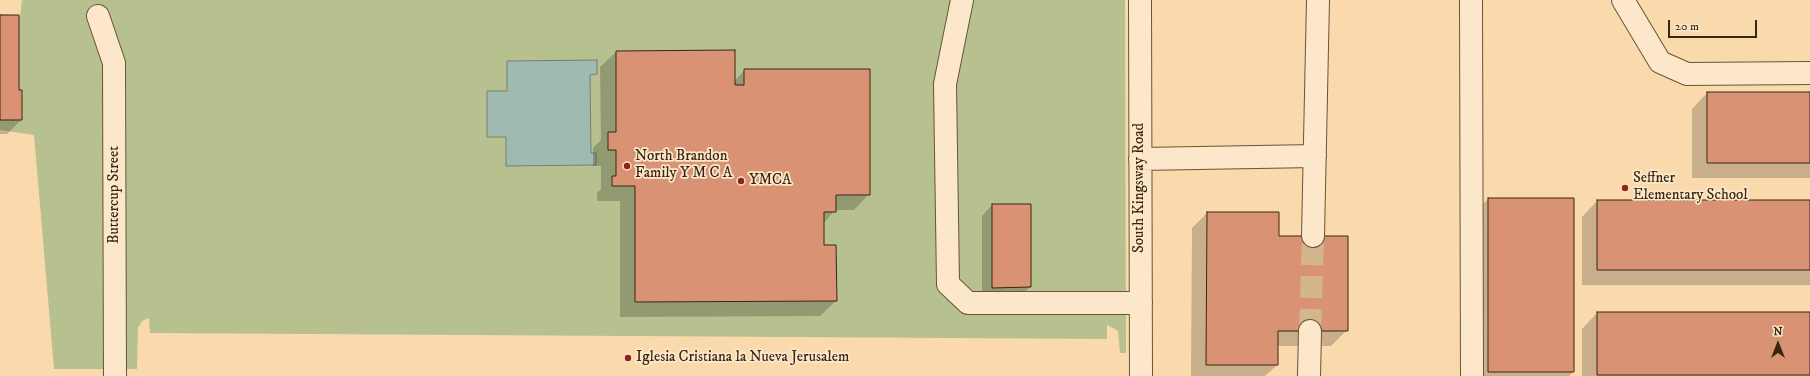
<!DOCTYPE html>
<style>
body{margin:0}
#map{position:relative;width:1810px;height:376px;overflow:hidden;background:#fadaad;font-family:"IM FELL DW Pica",serif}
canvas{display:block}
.north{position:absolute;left:1758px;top:324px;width:40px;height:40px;-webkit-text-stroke:3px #fce7ca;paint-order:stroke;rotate:0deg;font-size:11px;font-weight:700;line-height:16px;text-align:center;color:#382710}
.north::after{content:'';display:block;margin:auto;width:14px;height:18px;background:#382710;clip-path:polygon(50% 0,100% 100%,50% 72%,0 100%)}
.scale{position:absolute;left:1668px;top:20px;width:89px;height:18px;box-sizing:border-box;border:2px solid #382710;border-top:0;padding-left:5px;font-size:12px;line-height:14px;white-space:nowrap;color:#382710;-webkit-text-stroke:3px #fce7ca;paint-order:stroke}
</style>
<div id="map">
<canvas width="1810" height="376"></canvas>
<div class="north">N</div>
<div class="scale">20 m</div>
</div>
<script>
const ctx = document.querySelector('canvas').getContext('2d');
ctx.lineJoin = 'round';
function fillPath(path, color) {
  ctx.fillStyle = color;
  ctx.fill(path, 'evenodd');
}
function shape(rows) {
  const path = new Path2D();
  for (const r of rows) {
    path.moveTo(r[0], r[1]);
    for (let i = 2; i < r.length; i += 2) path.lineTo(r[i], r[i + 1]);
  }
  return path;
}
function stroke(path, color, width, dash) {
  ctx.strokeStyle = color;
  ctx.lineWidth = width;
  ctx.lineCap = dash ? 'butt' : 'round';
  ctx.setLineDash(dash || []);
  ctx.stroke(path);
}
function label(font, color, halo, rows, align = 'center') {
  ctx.font = font + ' "IM FELL DW Pica",serif';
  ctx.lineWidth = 3.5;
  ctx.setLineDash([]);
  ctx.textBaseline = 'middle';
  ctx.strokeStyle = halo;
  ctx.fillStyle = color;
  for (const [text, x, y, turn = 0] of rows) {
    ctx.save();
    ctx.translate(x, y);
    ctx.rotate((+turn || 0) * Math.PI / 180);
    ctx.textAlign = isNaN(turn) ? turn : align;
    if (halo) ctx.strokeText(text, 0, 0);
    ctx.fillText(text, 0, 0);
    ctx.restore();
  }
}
const green = shape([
 [22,0,1125,0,1126,353,1120,353,1118,331,1107,325,1107,339,150,333,149,318,142,321,138,328,137,369,54,369,34,135,0,130,0,14,20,16]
]);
const water = shape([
 [597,60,597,74,590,75,591,153,596,153,596,165,506,166,506,137,487,137,487,91,507,91,507,61,597,60]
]);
const shadow = shape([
 [0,16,18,91,21,120,7,134,0,134],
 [616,52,734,81,745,70,869,194,854,210,835,210,823,224,823,246,836,301,820,316,620,317,620,201,597,201,597,193,601,189,601,166,593,166,593,148,601,140,600,67],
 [1707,93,1810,93,1810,178,1692,178,1692,109],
 [1488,199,1573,372,1569,376,1473,376,1473,214],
 [1597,201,1810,201,1810,285,1582,285,1582,217],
 [992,205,1030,287,1019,298,982,298,982,216],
 [1207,213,1278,237,1347,330,1331,346,1277,346,1277,365,1265,376,1191,376,1192,228],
 [1597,313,1810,313,1810,376,1582,376,1582,329]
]);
const building = shape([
 [0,15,19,15,19,90,22,90,22,120,0,120,0,15],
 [735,50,735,85,744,85,744,69,870,69,870,195,836,195,836,212,824,212,824,245,836,245,837,301,635,302,635,186,612,186,612,176,616,176,616,150,608,150,608,132,616,132,616,51,735,50],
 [1707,92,1810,92,1810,163,1707,163,1707,92],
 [1488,198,1574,198,1574,372,1488,372,1488,198],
 [1597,200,1810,200,1810,270,1597,270,1597,200],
 [992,204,1031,204,1031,287,992,288,992,204],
 [1207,212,1279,212,1279,236,1348,236,1348,331,1278,331,1278,365,1206,365,1207,212],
 [1597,312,1810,312,1810,375,1597,375,1597,312]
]);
const minorTunnel = shape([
 [1310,331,1313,236]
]);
const minor = shape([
 [962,0,945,84,948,284,968,303,1141,303],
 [1140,0,1141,376],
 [1471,0,1472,376],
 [1623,0,1660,62,1687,74,1810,73],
 [98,16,114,63,115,376],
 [1140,159,1315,156],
 [1313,236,1318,0],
 [1309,376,1310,331]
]);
const markers = [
 [627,166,4,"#8f2418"],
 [741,181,4,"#8f2418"],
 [1625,188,4,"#8f2418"],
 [628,358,4,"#8f2418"]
];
const poiNames = [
 ["North Brandon",635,157],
 ["Family Y M C A",635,174],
 ["Seffner",1633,179],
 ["Elementary School",1633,196],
 ["YMCA",749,181],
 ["Iglesia Cristiana la Nueva Jerusalem",636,358]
];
const streetNames = [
 ["South Kingsway Road",1140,188,-90],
 ["Buttercup Street",115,195,-90]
];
fillPath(green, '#b7c18f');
fillPath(water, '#9fbab0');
stroke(water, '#767f70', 1);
fillPath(shadow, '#0003');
fillPath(building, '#da9274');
stroke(building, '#382710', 1);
stroke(minorTunnel, '#d3b68e', 22, [22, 11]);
stroke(minor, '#685437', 24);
stroke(minor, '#fce7ca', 22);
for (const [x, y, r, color] of markers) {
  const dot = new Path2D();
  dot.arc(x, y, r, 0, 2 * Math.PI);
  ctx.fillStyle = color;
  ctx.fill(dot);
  stroke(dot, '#fce7ca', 1.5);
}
label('15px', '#382710', '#fce7ca', poiNames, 'left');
label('15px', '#382710', '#fce7ca', streetNames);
</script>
